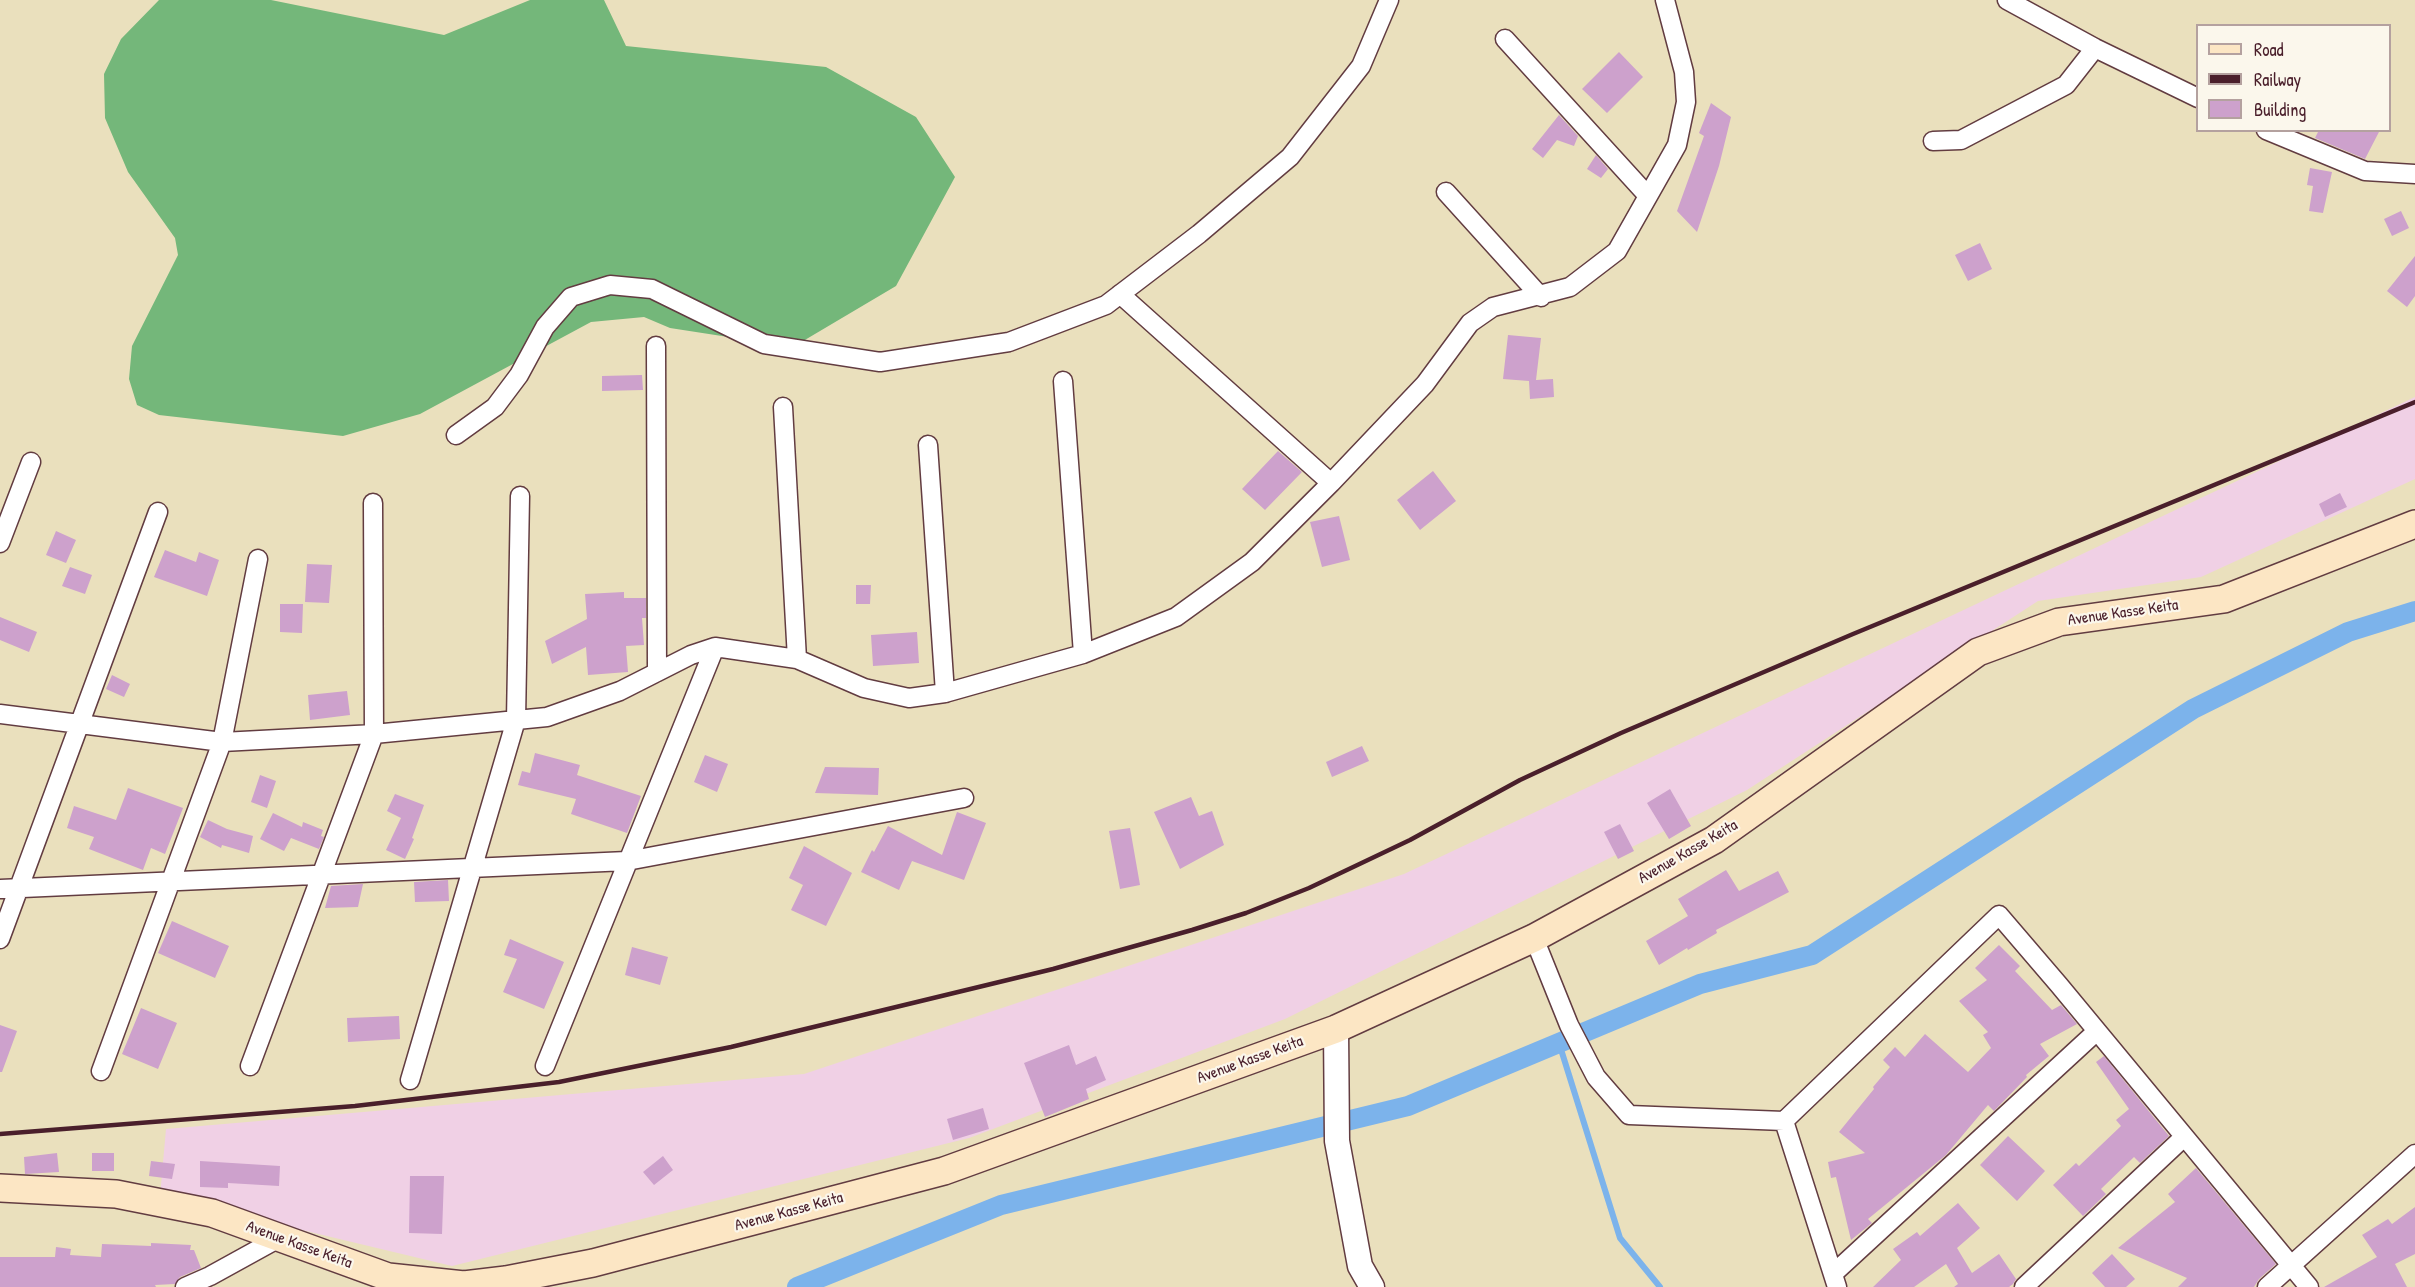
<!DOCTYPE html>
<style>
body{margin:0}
#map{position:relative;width:2415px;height:1287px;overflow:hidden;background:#eae0bd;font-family:"Patrick Hand",sans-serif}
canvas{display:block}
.legend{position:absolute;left:2196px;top:24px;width:195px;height:108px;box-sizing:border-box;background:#fbf7ec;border:2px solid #b4a19f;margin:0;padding:8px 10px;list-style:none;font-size:18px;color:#4a1f2b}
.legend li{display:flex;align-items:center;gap:12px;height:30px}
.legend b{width:30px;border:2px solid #b4a19f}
</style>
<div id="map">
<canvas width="2415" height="1287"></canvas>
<ul class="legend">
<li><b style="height:8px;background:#fce6c4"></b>Road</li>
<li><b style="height:8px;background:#4a1f2b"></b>Railway</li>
<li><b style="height:16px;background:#cda1cc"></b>Building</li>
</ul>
</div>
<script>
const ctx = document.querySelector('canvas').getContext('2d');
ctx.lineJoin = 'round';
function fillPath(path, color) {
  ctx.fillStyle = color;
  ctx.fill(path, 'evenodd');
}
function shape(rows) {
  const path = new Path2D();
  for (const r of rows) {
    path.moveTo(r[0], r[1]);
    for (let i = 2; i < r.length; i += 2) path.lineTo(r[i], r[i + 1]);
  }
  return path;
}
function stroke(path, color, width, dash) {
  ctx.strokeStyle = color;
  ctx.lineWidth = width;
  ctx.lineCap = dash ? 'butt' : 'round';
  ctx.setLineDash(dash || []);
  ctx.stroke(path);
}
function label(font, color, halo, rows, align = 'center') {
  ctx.font = font + ' "Patrick Hand",sans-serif';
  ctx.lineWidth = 4.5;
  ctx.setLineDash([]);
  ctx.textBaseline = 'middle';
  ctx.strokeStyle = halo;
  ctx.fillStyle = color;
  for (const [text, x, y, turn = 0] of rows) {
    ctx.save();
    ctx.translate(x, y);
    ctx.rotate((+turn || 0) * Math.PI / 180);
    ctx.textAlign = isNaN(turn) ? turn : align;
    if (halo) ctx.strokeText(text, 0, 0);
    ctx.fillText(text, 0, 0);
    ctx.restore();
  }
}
const built = shape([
 [2415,397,2415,479,2201,577,2038,601,1747,790,1285,1019,969,1138,452,1266,160,1196,166,1129,804,1074,1404,874]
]);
const forest = shape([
 [159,0,271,0,444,35,530,0,604,0,626,46,826,67,916,117,955,177,896,286,793,347,670,328,644,317,591,322,420,414,343,436,159,415,137,405,129,379,132,346,178,255,175,238,128,172,105,118,104,74,121,39]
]);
const stream = shape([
 [1559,1043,1620,1238,1660,1287]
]);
const canal = shape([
 [797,1287,1001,1205,1408,1106,1700,984,1812,955,2193,709,2348,632,2415,611]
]);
const building = shape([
 [1619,52,1643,77,1607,113,1582,89],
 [1711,103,1731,117,1719,166,1697,232,1677,211,1704,136,1699,133],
 [1559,115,1578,136,1574,146,1557,140,1543,158,1532,149],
 [2319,130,2380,130,2365,159,2315,138],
 [1596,155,1608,169,1601,178,1587,169],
 [2310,168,2332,172,2323,213,2309,211,2313,186,2307,185],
 [2401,211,2409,228,2392,236,2384,219],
 [1980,243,1992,269,1968,281,1955,255],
 [2415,256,2415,296,2407,307,2387,291],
 [1508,335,1541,338,1536,380,1553,379,1554,397,1530,399,1529,381,1503,379],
 [642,375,643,390,602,391,602,376],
 [1278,451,1302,472,1265,510,1242,489],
 [1433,471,1456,501,1420,530,1397,500],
 [2340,493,2347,507,2325,517,2319,504],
 [1339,516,1350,560,1322,567,1310,522],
 [56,531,76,540,66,563,46,555],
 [165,550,196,562,199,552,219,560,207,596,154,577],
 [307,564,332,565,329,603,305,602],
 [70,567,92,575,85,594,62,586],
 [856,585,871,585,870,604,856,604],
 [624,592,624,598,646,598,646,618,642,618,644,645,626,646,628,672,588,675,586,647,552,664,545,641,587,619,585,594],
 [280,604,303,604,302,633,280,632],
 [0,617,37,632,29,652,0,640],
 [917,632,919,663,873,666,871,635],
 [112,675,130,684,124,697,106,689],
 [347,691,350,715,310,720,308,695],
 [1362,746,1369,761,1332,777,1326,762],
 [535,753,580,765,577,775,641,796,627,833,571,814,576,799,518,785,522,771,530,773],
 [705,755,728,764,717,792,694,782],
 [825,767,879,768,878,795,815,793],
 [260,775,276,781,267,808,251,802],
 [128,788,183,808,165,854,151,848,143,870,89,849,94,837,67,828,74,806,116,820],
 [1670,789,1691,826,1669,839,1647,803],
 [395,794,424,805,412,838,414,839,405,859,386,850,401,818,387,811],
 [1191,797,1199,816,1212,811,1224,845,1180,869,1154,812],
 [957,812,986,823,964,880,912,861,899,890,861,872,872,850,874,852,888,826,942,855],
 [273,813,302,827,303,822,323,830,321,836,324,837,319,849,291,838,284,851,260,839],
 [208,820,227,829,253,836,249,853,222,845,221,848,200,837],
 [1620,824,1634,851,1618,859,1604,832],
 [1130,828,1140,885,1120,889,1109,831],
 [804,846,852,873,826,926,791,910,803,885,789,878],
 [1726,870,1739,891,1778,871,1789,892,1716,930,1717,933,1688,950,1687,948,1659,965,1646,941,1688,916,1678,899],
 [448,880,449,901,415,902,414,882],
 [363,884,358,907,325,908,331,886],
 [172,921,229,946,215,978,158,953],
 [510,939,564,962,544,1009,503,992,517,959,504,955],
 [1999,945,2020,966,2015,971,2052,1010,2061,1005,2077,1024,2040,1044,2049,1056,2026,1075,2027,1077,1994,1111,1988,1105,1946,1155,1868,1219,1872,1223,1851,1240,1836,1177,1831,1178,1828,1162,1865,1153,1839,1132,1874,1089,1873,1087,1890,1067,1883,1060,1895,1047,1905,1057,1925,1034,1968,1072,1991,1048,1983,1035,1988,1032,1959,1001,1987,980,1975,968],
 [632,947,668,957,660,985,625,975],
 [141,1008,177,1023,158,1069,122,1054],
 [399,1016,400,1039,348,1042,347,1018],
 [0,1025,17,1031,2,1072,0,1072],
 [1069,1045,1076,1065,1096,1056,1106,1080,1086,1089,1089,1099,1045,1117,1024,1063],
 [2104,1056,2169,1136,2140,1163,2134,1157,2101,1189,2106,1194,2083,1216,2053,1185,2076,1163,2079,1166,2121,1126,2116,1120,2129,1109,2096,1062],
 [983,1108,989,1129,953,1140,947,1119],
 [2008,1136,2045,1171,2017,1201,1980,1165],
 [57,1153,59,1172,25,1174,24,1157],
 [92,1153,114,1153,114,1171,92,1171],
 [663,1156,673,1170,654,1185,643,1172],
 [151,1161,175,1164,172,1179,149,1176],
 [200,1161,280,1166,279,1186,228,1183,228,1188,200,1187],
 [2196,1168,2276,1264,2259,1279,2254,1287,2178,1287,2187,1278,2118,1248,2175,1202,2168,1194],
 [410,1176,444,1176,442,1234,409,1233],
 [1958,1203,1980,1228,1957,1248,1972,1273,1999,1254,2016,1279,2013,1284,2009,1287,1954,1287,1958,1284,1946,1264,1914,1287,1873,1287,1901,1260,1893,1249,1917,1232,1920,1236],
 [2415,1207,2415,1254,2395,1264,2407,1287,2324,1287,2377,1257,2362,1235,2388,1219,2392,1224],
 [151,1243,191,1245,190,1250,194,1250,201,1268,180,1277,175,1284,155,1285,156,1287,0,1287,0,1257,55,1257,56,1247,71,1249,70,1255,101,1257,102,1244,151,1246],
 [2112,1254,2135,1279,2126,1287,2105,1287,2092,1273]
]);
const minor = shape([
 [2007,0,2095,48,2198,98],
 [1505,39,1648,196],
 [2266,130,2365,171,2415,174],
 [1933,141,1961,140,2066,85,2095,48],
 [1446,192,1541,297],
 [1120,294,1331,483],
 [656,346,657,672],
 [1063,381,1083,654],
 [783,407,797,659],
 [456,435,495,407,519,375,545,327,571,297,610,285,652,289,764,344,880,362,1009,342,1106,305,1199,234,1290,157,1361,66,1389,0],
 [928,445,945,693],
 [0,543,31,462],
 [0,714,222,742,374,734,547,717,620,691,691,655,715,647,797,659,864,688,909,698,945,693,1083,654,1176,617,1252,562,1331,483,1425,384,1470,323,1493,307,1570,287,1617,251,1677,145,1686,102,1684,72,1665,0],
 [0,889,627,861,964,798],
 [1534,938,1569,1025,1596,1077,1629,1115,1784,1121,1999,915,2059,985,2309,1287],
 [0,939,158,512],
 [250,1066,374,734,373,503],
 [545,1066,715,647],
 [101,1071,222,742,258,559],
 [410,1080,516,720,520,496],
 [1784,1121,1837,1287],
 [1834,1273,2097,1031],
 [185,1287,210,1276,279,1238],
 [2024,1287,2184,1137],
 [2267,1287,2415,1154]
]);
const tertiary = shape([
 [1336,1029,1337,1141,1360,1266,1372,1287]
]);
const secondary = shape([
 [0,1188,116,1194,212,1213,388,1277,464,1285,506,1280,593,1263,944,1171,1336,1029,1534,938,1714,840,1978,652,2059,622,2224,599,2415,524]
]);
const rail = shape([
 [0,1134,355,1106,559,1082,731,1047,1053,969,1192,930,1246,913,1309,888,1410,840,1520,780,1621,733,1853,634,2415,402]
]);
const streetNames = [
 ["Avenue Kasse Keita",2123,613,-8],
 ["Avenue Kasse Keita",1688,852,-30],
 ["Avenue Kasse Keita",1250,1060,-20],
 ["Avenue Kasse Keita",789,1212,-15],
 ["Avenue Kasse Keita",299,1245,20]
];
fillPath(built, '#f0d0e5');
fillPath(forest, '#74b77a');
stroke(stream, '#7cb3eb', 6);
stroke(canal, '#7cb3eb', 20);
fillPath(building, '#cda1cc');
stroke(minor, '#623c41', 21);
stroke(tertiary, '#623c41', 27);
stroke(secondary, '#623c41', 30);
stroke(minor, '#fff', 18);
stroke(tertiary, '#fff', 24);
stroke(secondary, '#fce6c4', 27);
stroke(rail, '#4a1f2b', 4.5);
label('16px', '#4a1f2b', '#fbf7ec', streetNames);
</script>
